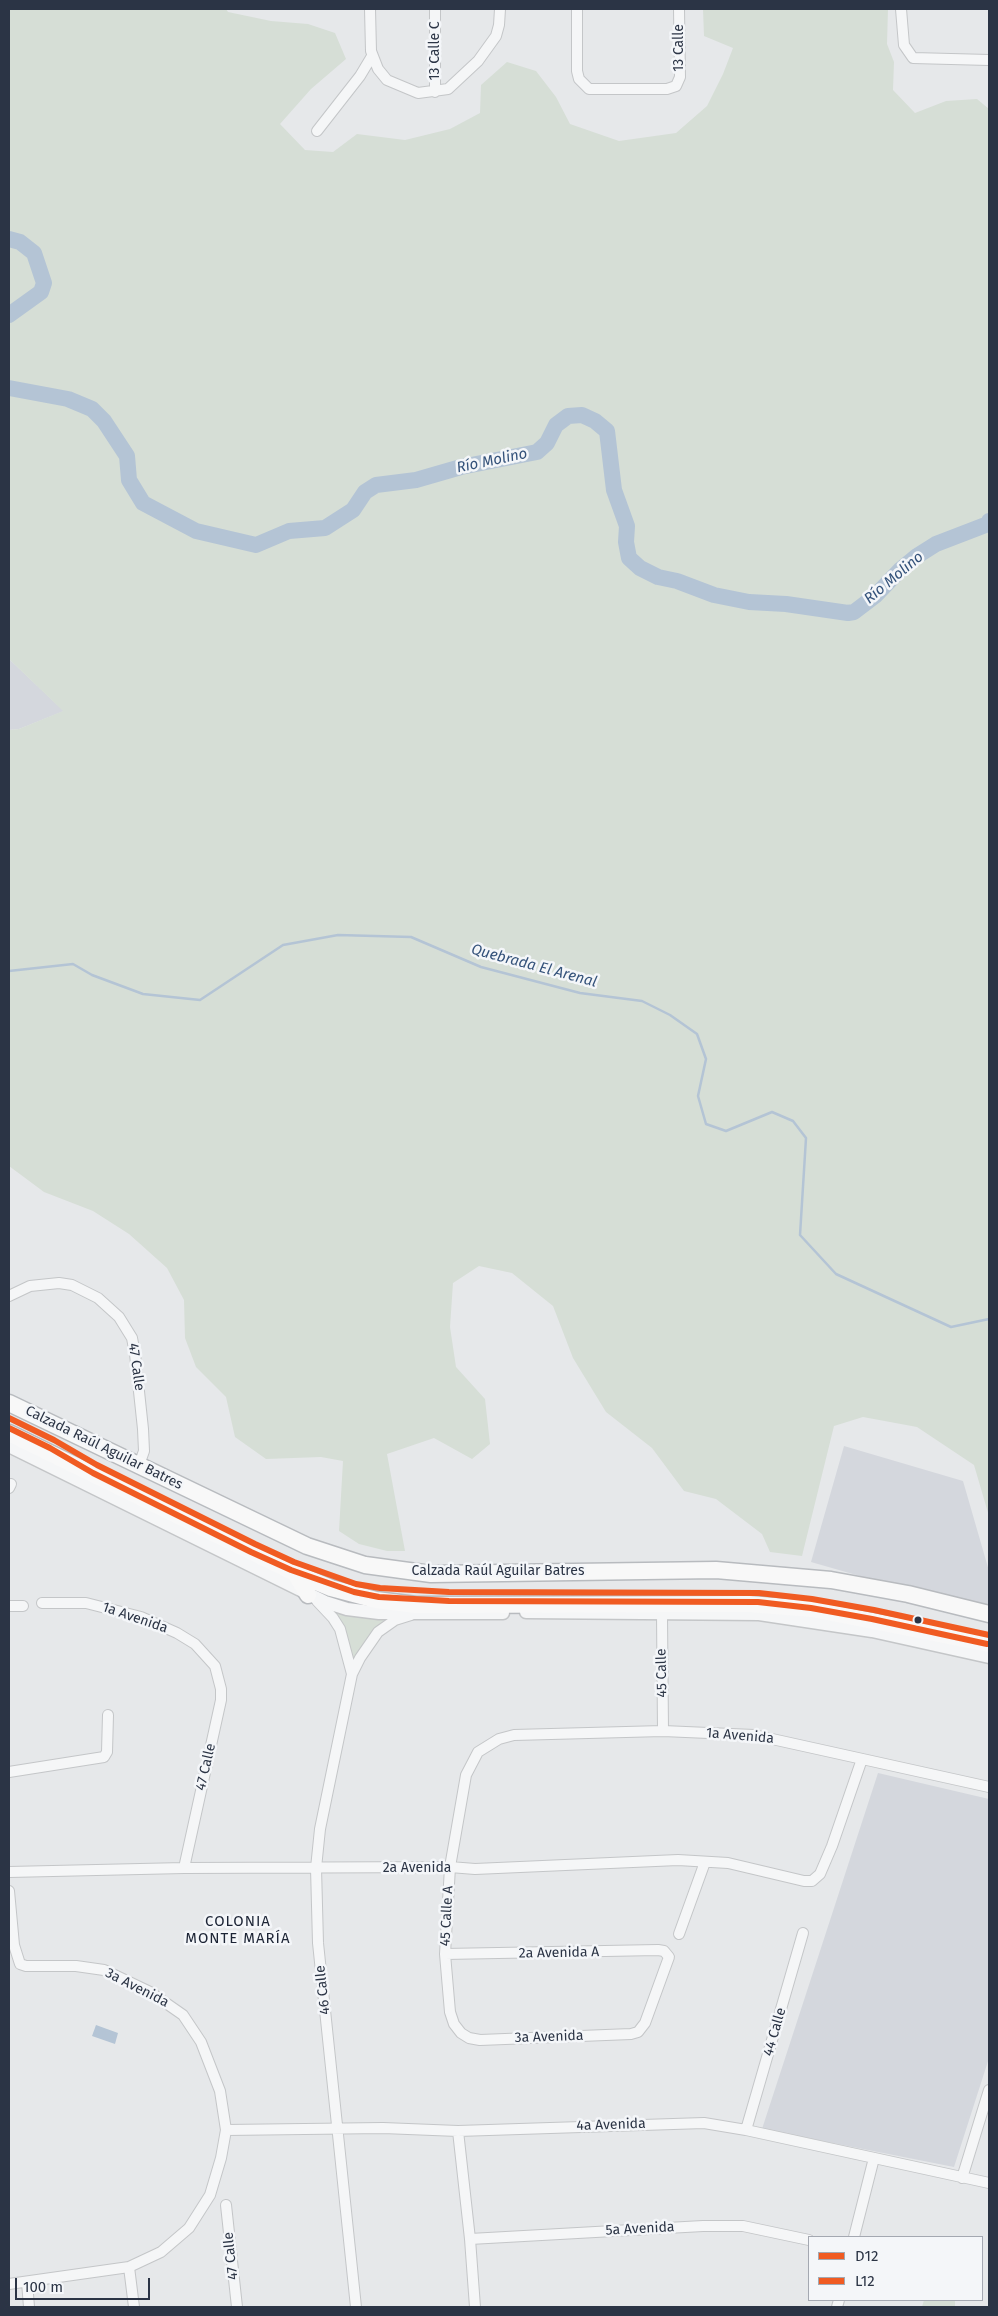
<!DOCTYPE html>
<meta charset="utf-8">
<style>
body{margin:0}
#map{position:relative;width:998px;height:2316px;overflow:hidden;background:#e6e8ea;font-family:"Fira Sans",sans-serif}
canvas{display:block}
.frame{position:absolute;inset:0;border:10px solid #2b3445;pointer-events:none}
.legend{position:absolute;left:808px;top:2236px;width:175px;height:65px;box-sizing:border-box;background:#f4f6f9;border:1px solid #a4a8b1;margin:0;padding:6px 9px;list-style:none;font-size:15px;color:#2b3445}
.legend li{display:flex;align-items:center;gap:10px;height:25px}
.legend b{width:25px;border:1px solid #a4a8b1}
.scale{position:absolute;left:15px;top:2278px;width:135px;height:22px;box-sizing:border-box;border:2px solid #2b3445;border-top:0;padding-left:6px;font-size:15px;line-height:18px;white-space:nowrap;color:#2b3445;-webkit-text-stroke:4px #f4f6f9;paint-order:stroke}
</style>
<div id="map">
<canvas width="998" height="2316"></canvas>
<div class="frame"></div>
<ul class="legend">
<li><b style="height:6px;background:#f05b22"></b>D12</li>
<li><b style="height:6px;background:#f05b22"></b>L12</li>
</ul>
<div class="scale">100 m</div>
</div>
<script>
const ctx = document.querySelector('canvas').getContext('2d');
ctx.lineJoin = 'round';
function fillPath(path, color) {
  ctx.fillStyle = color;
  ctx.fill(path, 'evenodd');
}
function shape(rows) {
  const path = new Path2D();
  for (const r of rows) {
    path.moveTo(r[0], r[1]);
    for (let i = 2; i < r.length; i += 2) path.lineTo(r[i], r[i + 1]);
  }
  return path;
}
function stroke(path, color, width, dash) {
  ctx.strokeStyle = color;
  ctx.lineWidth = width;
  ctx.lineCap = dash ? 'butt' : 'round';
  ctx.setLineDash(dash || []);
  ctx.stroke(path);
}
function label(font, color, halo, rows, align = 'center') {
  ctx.font = font + ' "Fira Sans",sans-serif';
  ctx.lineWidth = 5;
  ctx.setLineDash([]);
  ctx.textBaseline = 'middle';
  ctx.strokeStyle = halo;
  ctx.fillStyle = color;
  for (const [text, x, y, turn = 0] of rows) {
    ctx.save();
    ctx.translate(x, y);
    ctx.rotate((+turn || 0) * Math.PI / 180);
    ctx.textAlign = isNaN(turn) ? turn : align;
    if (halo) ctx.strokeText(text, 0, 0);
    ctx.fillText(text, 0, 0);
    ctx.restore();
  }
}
const built = shape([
 [9,659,64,711,19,729,9,730],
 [844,1446,963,1481,989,1571,989,1613,811,1562],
 [878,1773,989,1799,989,2058,954,2167,762,2129]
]);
const green = shape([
 [9,9,226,9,228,12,271,21,308,24,335,33,346,59,311,89,280,124,305,150,333,152,357,134,405,140,450,129,480,113,481,85,507,62,536,71,556,97,570,124,619,141,676,133,707,106,723,74,733,48,704,36,703,9,888,9,887,44,894,62,893,90,915,113,946,101,977,99,989,109,989,1516,974,1465,917,1427,863,1417,834,1426,802,1556,770,1552,762,1534,716,1499,684,1491,652,1448,606,1412,573,1358,553,1306,512,1273,479,1266,453,1283,450,1327,456,1367,485,1399,490,1444,472,1459,434,1438,387,1454,405,1551,387,1551,359,1544,339,1531,343,1461,321,1457,266,1459,235,1437,226,1397,196,1367,185,1338,184,1300,167,1268,129,1234,93,1211,44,1192,9,1166,9,730,19,729,63,711,9,659],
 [327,1608,414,1614,378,1630,352,1674],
 [924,2300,955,2300,955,2307,922,2307]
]);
const water = shape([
 [96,2025,118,2033,115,2044,92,2036]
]);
const stream = shape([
 [9,971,73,964,92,975,143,994,200,1000,283,945,338,935,411,937,481,967,580,993,642,1001,670,1015,697,1034,706,1059,698,1096,706,1124,726,1131,772,1112,793,1121,806,1138,800,1235,836,1274,951,1327,989,1319]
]);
const river = shape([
 [9,239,20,242,34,253,44,283,41,292,9,315],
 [9,388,68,399,92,409,104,421,127,456,129,480,143,503,196,531,256,545,289,531,325,528,353,510,365,492,376,485,416,480,461,467,537,452,547,443,556,425,568,416,582,415,595,421,607,431,614,490,627,526,626,542,629,558,640,568,658,577,677,581,714,595,749,602,786,604,848,613,854,612,875,596,900,570,917,556,936,544,988,524,989,521]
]);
const minor = shape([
 [370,9,371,51,378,69,387,80,418,93,448,89,478,61,496,36,499,25,500,9],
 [435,9,435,92],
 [577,9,577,71,579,79,589,89,667,89,676,86,680,77,679,9],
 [901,9,904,45,913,58,989,60],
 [317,131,360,76,372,56],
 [9,1296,30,1286,59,1283,72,1285,98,1298,119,1317,132,1338,135,1354,143,1429,144,1451,139,1465],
 [9,1488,11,1484],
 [317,1601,333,1618,340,1629,352,1674],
 [42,1603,86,1603,141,1617,177,1633,195,1644,215,1666,221,1689,221,1700,184,1868],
 [9,1606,23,1606],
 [662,1614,663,1731],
 [9,1772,104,1757,107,1752,108,1715],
 [9,1872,184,1868,450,1867,475,1869,678,1860,728,1863,804,1881,812,1881,820,1874,832,1846,862,1759],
 [9,1891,14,1945,20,1964,26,1966,76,1966,104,1970,150,1992,183,2015,201,2042,220,2091,226,2130,221,2158,210,2195,189,2228,161,2252,129,2267,9,2284],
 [679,1934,705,1862],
 [445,1954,658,1950,664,1951,669,1957,645,2023,638,2032,631,2034,480,2040,469,2038,461,2033,454,2024,450,2012,445,1954,450,1867,466,1775,478,1752,499,1739,514,1735,663,1731,754,1735,989,1787],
 [226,2130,383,2128,458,2131,704,2123,746,2130,989,2183],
 [746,2130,803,1933],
 [458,2131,470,2239,475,2307],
 [962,2178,989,2090],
 [226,2205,237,2307],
 [854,2237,874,2158],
 [470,2239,703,2226,743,2226,809,2240],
 [129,2267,134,2307],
 [27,2282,29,2307],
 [356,2307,318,1943,316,1868,320,1829,352,1674,360,1658,378,1632,395,1620,411,1615],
 [837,2307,839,2300]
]);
const tertiary = shape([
 [9,1446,325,1602,347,1609,379,1613,503,1613],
 [526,1612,759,1614,872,1631,989,1657]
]);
const trunk = shape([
 [9,1403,307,1546,365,1565,431,1574,716,1570,831,1580,908,1594,989,1614],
 [9,1433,295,1573,331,1588,376,1600,416,1605,749,1604,812,1609,989,1644],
 [295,1573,308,1595]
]);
const bus1 = shape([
 [9,1418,54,1440,97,1465,255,1544,294,1562,356,1584,380,1588,449,1592,759,1593,812,1599,874,1610,989,1635]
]);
const bus2 = shape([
 [9,1428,50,1448,93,1473,251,1552,291,1570,354,1592,379,1597,449,1601,758,1602,811,1608,872,1619,987,1644]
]);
const markers = [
 [918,1620,4.5,"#2b3445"]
];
const streetNames = [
 ["13 Calle",679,48,-90],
 ["13 Calle C",435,51,-90],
 ["47 Calle",136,1367,82],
 ["Calzada Raúl Aguilar Batres",104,1448,26],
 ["Calzada Raúl Aguilar Batres",498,1571],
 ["1a Avenida",135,1618,19],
 ["45 Calle",662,1673,-91],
 ["1a Avenida",740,1736,5],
 ["47 Calle",206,1767,-77],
 ["2a Avenida",417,1868],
 ["45 Calle A",447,1916,-87],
 ["2a Avenida A",559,1953,-1],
 ["3a Avenida",137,1988,27],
 ["46 Calle",323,1990,-96],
 ["44 Calle",775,2032,-74],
 ["3a Avenida",549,2037,-2],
 ["4a Avenida",611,2125,-2],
 ["5a Avenida",640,2229,-3],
 ["47 Calle",231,2256,-96]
];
const waterNames = [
 ["Río Molino",492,461,-12],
 ["Río Molino",894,578,-40],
 ["Quebrada El Arenal",534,966,15]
];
const neighbourhoodNames = [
 ["COLONIA",238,1922],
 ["MONTE MARÍA",238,1939]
];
fillPath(built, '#d4d7dd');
fillPath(green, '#d6ded6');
fillPath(water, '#b4c4d5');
stroke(stream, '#b4c4d5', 2.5);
stroke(river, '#b4c4d5', 16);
stroke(minor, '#c4c6c8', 12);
stroke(tertiary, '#c4c6c8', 15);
stroke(trunk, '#b8bbbf', 19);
stroke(minor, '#f5f6f7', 10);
stroke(tertiary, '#f5f6f7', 12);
stroke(trunk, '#f8f8f8', 16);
stroke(bus1, '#f05b22', 6);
stroke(bus2, '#f05b22', 6);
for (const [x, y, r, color] of markers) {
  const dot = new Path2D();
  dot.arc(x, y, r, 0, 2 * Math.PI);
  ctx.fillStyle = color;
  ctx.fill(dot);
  stroke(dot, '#f4f6f9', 2);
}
label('14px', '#2b3445', '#f4f6f9', streetNames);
label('italic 15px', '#34527a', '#f4f6f9', waterNames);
ctx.letterSpacing = '1px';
label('15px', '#1d2536', '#f4f6f9', neighbourhoodNames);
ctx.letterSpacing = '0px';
</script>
